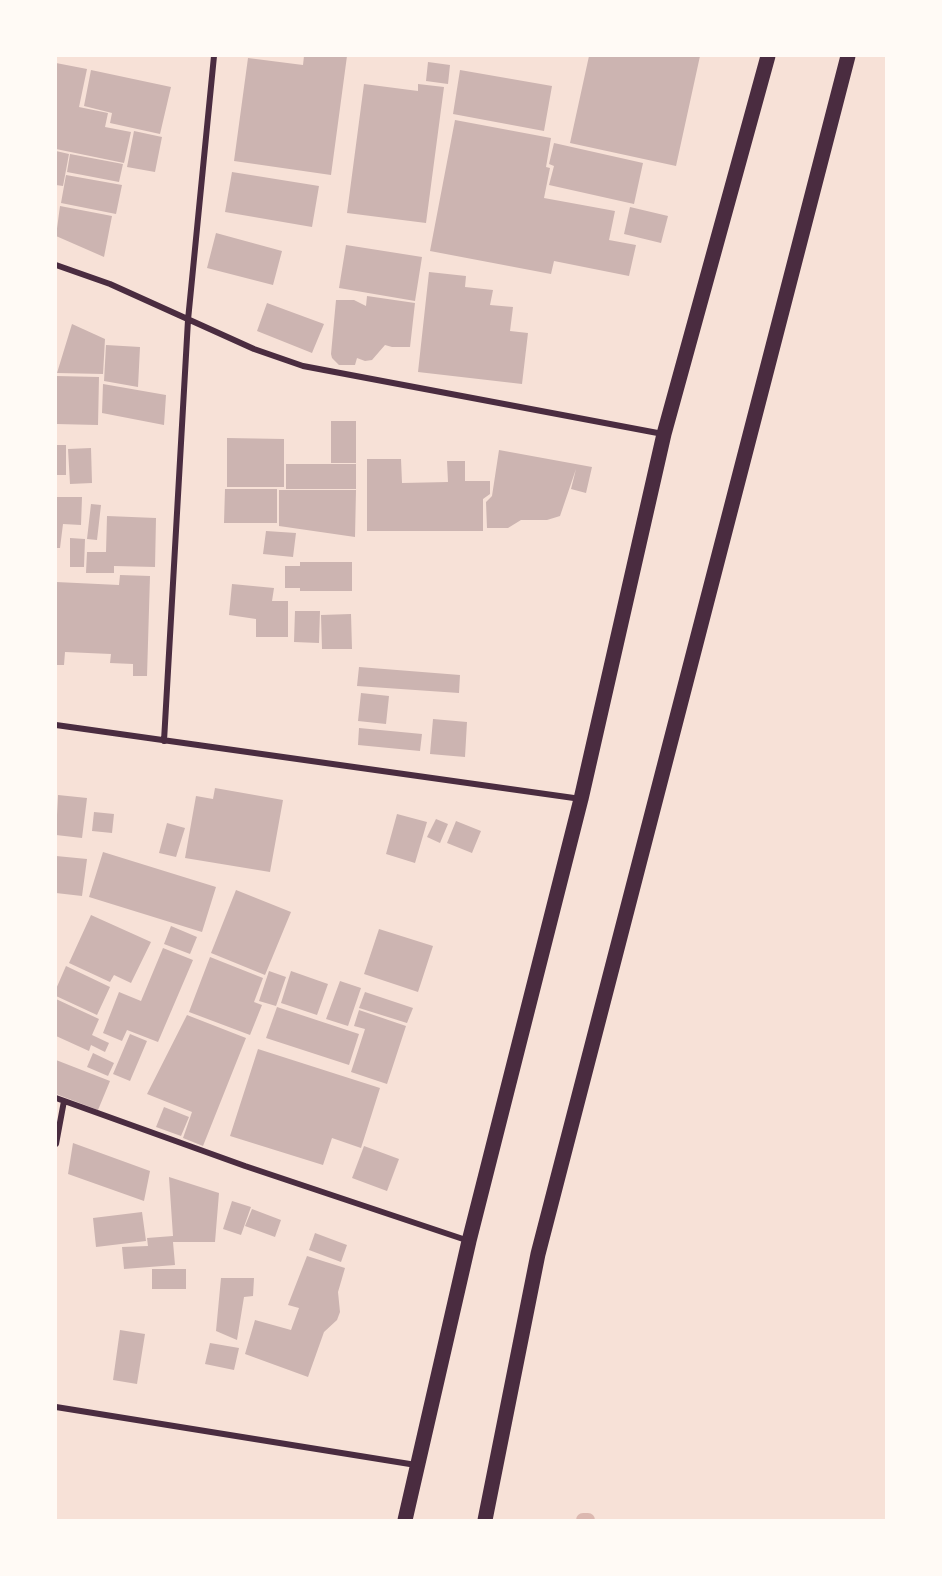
<!DOCTYPE html>
<style>
body{margin:0}
#map{position:relative;width:942px;height:1576px;overflow:hidden;background:#f7e1d7;font-family:Cabin,sans-serif}
canvas{display:block}
.frame{position:absolute;inset:0;border:57px solid #fffaf5;pointer-events:none}
</style>
<div id="map">
<canvas width="942" height="1576"></canvas>
<div class="frame"></div>
</div>
<script>
const ctx = document.querySelector('canvas').getContext('2d');
ctx.lineJoin = 'round';
function shape(rows) {
  const path = new Path2D();
  for (const r of rows) {
    path.moveTo(r[0], r[1]);
    for (let i = 2; i < r.length; i += 2) path.lineTo(r[i], r[i + 1]);
  }
  return path;
}
function stroke(path, color, width, dash) {
  ctx.strokeStyle = color;
  ctx.lineWidth = width;
  ctx.lineCap = dash ? 'butt' : 'round';
  ctx.setLineDash(dash || []);
  ctx.stroke(path);
}
function fillPath(path, color) {
  ctx.fillStyle = color;
  ctx.fill(path, 'evenodd');
}
const stream = shape([
 [583,1520,588,1520]
]);
const building = shape([
 [304,56,347,56,331,175,234,161,248,58,303,65],
 [589,56,700,56,676,166,570,143],
 [428,62,450,65,448,84,426,81],
 [56,63,87,69,79,107,108,113,105,127,131,132,124,163,56,149],
 [91,70,171,87,160,134,110,123,112,113,84,106],
 [460,70,552,86,544,131,453,114],
 [364,84,418,91,418,84,444,87,426,223,347,213],
 [455,120,551,138,546,167,550,168,544,198,615,211,609,240,636,245,629,276,554,261,551,274,430,251],
 [134,131,162,137,155,172,127,167],
 [554,143,643,163,634,204,549,185,554,166,549,164],
 [56,151,69,154,63,186,56,185],
 [70,154,123,164,119,182,67,172],
 [232,172,319,186,312,227,225,212],
 [66,175,122,185,116,214,61,203],
 [60,206,112,216,104,257,56,236],
 [630,207,668,216,661,243,624,234],
 [216,233,282,251,273,285,207,268],
 [346,245,422,257,415,301,339,288],
 [429,272,466,276,465,287,493,290,490,305,513,307,510,331,528,333,522,384,418,372],
 [367,296,415,303,410,347,392,347,385,345,372,360,365,361,357,358,355,365,339,365,332,358,331,354,336,300,354,300,366,306],
 [267,303,324,324,312,353,257,331],
 [72,324,105,339,103,374,57,373],
 [106,345,140,347,138,387,104,381],
 [56,376,99,377,98,425,56,424],
 [103,384,166,395,164,425,102,413],
 [331,421,356,421,356,463,331,463],
 [227,438,284,439,284,487,227,487],
 [56,445,66,445,66,475,56,475],
 [91,448,92,483,70,484,68,449],
 [499,450,592,467,586,493,571,489,576,469,560,516,547,520,521,520,508,528,487,528,486,502,492,496],
 [367,459,401,459,402,483,448,482,447,461,465,461,465,481,490,481,490,494,483,499,483,531,367,531],
 [286,464,356,464,356,489,286,489],
 [225,489,277,489,277,523,224,523],
 [279,490,356,490,355,537,279,526],
 [56,497,82,497,81,525,63,524,60,548,56,548],
 [91,504,101,505,97,540,87,539],
 [107,516,156,518,155,567,114,566,114,573,86,573,87,552,106,552],
 [266,531,296,533,293,557,263,554],
 [70,538,85,539,84,567,70,567],
 [300,562,352,562,352,591,300,591,300,588,285,588,285,566,300,566],
 [120,575,150,576,147,676,133,676,133,664,110,663,111,654,65,652,64,665,56,665,56,582,119,585],
 [232,584,274,588,272,601,288,601,288,637,256,637,256,619,229,615],
 [295,611,320,611,319,643,294,642],
 [351,614,352,649,322,649,321,615],
 [359,667,460,675,459,693,357,686],
 [361,693,389,696,386,724,358,721],
 [433,719,467,722,465,757,430,754],
 [359,728,422,734,420,751,358,745],
 [215,788,283,800,270,872,185,858,196,796,213,799],
 [58,795,87,798,82,838,56,835],
 [94,812,114,814,112,833,92,831],
 [397,814,427,822,415,863,386,854],
 [436,819,448,824,440,843,427,837],
 [456,821,481,831,472,853,447,843],
 [167,823,185,828,176,857,159,853],
 [103,852,216,887,202,932,89,897],
 [56,856,87,859,82,896,56,893],
 [236,890,291,912,265,975,211,953],
 [91,915,151,942,131,983,114,975,110,982,69,963],
 [171,926,197,937,190,954,164,944],
 [379,929,433,946,418,992,364,974],
 [163,948,193,960,158,1042,127,1030,122,1041,103,1033,119,992,141,1001],
 [210,957,263,978,254,1002,262,1005,250,1035,189,1012],
 [66,966,110,987,97,1015,56,996,56,989],
 [269,971,286,977,276,1006,259,1001],
 [291,971,328,984,317,1015,281,1003],
 [340,981,361,988,348,1026,326,1019],
 [365,992,413,1008,407,1023,359,1008],
 [56,999,99,1019,92,1035,109,1043,105,1052,91,1045,89,1051,56,1036],
 [277,1007,359,1034,349,1065,266,1038],
 [359,1010,406,1026,387,1084,351,1072,365,1029,354,1026],
 [187,1015,246,1038,203,1146,183,1138,192,1112,147,1094],
 [130,1034,147,1041,130,1081,113,1074],
 [258,1049,380,1088,361,1148,332,1138,323,1165,230,1136],
 [93,1053,114,1063,108,1076,87,1067],
 [56,1060,110,1081,98,1110,56,1094],
 [164,1107,189,1117,181,1136,156,1127],
 [73,1143,150,1171,144,1201,68,1174],
 [364,1146,399,1159,387,1191,352,1178],
 [169,1177,219,1193,215,1242,173,1242,175,1265,124,1269,122,1247,148,1246,147,1238,173,1236],
 [232,1201,251,1207,241,1235,223,1229],
 [252,1209,281,1220,275,1237,245,1226],
 [142,1212,146,1241,96,1247,93,1218],
 [315,1233,347,1245,341,1262,309,1250],
 [307,1256,345,1268,338,1292,340,1312,337,1320,324,1332,308,1377,245,1354,255,1320,291,1330,299,1308,288,1305],
 [152,1269,186,1269,186,1289,152,1289],
 [221,1278,254,1278,253,1296,244,1297,237,1340,216,1331],
 [120,1330,145,1334,137,1384,113,1380],
 [210,1343,239,1348,234,1370,205,1364]
]);
const minor = shape([
 [56,265,110,284,254,349,303,366,663,434],
 [56,725,581,799],
 [164,741,188,320,214,56],
 [56,1098,245,1166,469,1241],
 [56,1144,64,1101],
 [56,1407,416,1465]
]);
const primary = shape([
 [405,1520,469,1241,581,799,664,434,768,56],
 [485,1520,538,1254,848,56]
]);
stroke(stream, '#dcb8b0', 14);
fillPath(building, '#ccb4b1');
stroke(minor, '#4a2c40', 6);
stroke(primary, '#4a2c40', 15);
</script>
